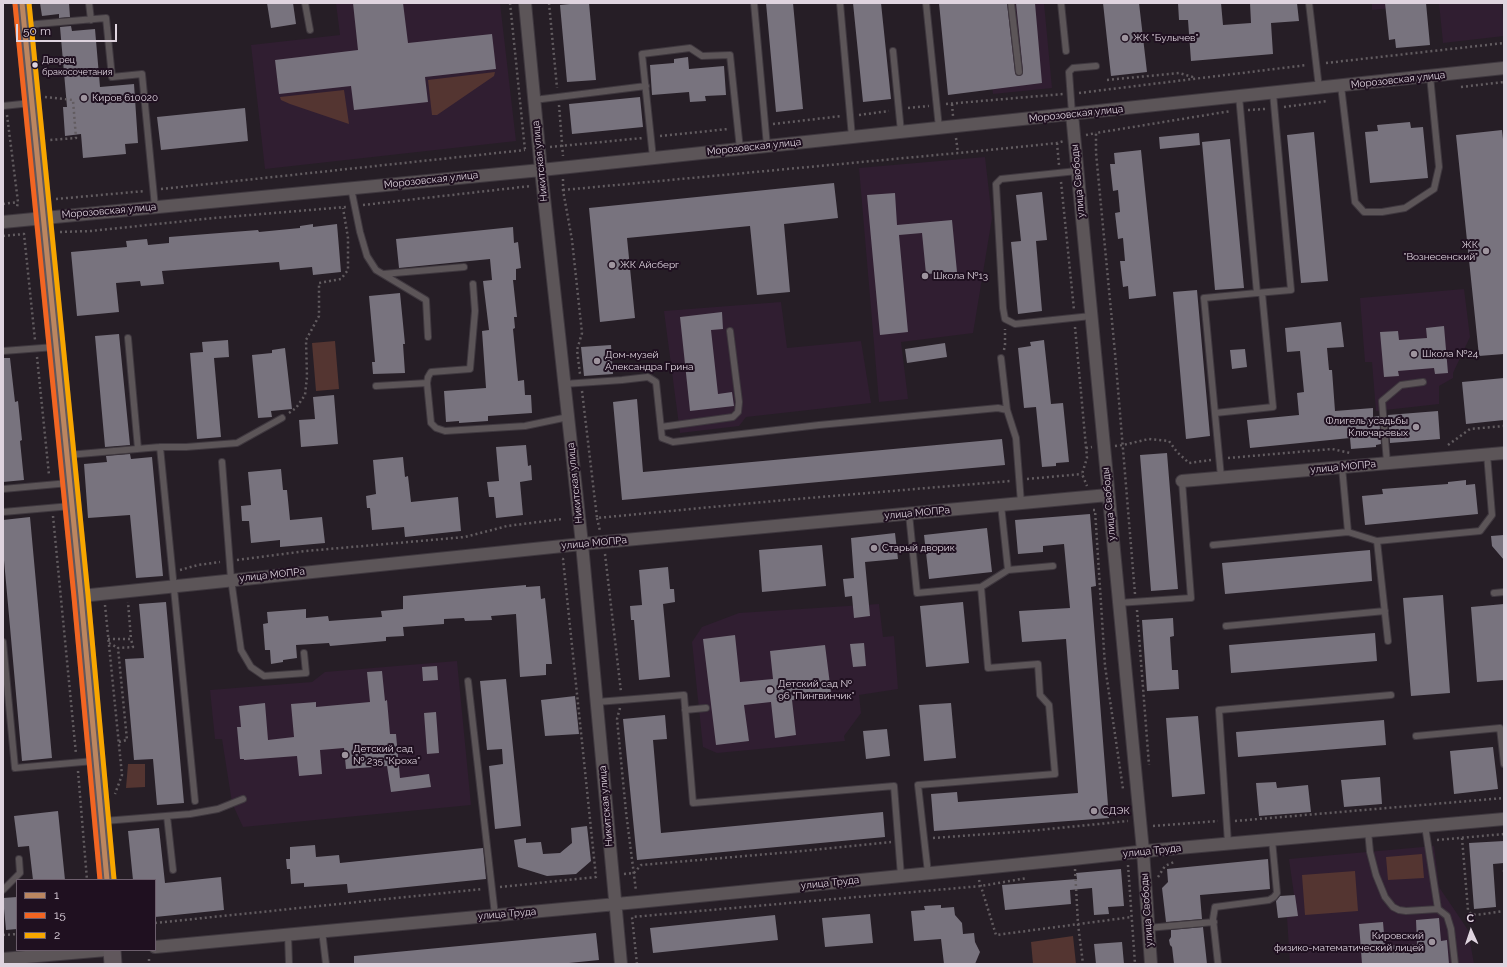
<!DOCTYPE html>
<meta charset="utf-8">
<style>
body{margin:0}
#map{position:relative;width:1507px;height:967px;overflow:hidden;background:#261e26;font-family:Raleway,sans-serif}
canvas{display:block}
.frame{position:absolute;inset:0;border:4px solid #dfd4df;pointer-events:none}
.legend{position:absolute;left:16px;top:879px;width:140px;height:72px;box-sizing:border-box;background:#1f1020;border:1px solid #6c5e6c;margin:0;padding:5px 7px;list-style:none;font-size:12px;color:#dfd4df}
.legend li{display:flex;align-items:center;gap:8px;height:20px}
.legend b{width:20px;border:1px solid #6c5e6c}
.north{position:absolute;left:1451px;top:911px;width:40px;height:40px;-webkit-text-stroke:3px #1f1020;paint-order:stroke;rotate:357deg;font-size:11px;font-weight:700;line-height:16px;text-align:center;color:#dfd4df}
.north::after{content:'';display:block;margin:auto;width:14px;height:18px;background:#dfd4df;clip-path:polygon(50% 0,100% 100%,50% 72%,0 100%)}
.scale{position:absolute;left:16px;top:24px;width:101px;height:18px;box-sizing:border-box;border:2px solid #dfd4df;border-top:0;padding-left:5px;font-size:12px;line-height:14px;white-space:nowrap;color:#dfd4df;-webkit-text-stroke:3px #1f1020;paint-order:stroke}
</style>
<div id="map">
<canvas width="1507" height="967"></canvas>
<div class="frame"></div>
<ul class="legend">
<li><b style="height:5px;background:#bb8660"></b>1</li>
<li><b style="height:5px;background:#f26522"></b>15</li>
<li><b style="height:5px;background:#f7a600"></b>2</li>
</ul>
<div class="north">С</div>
<div class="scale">50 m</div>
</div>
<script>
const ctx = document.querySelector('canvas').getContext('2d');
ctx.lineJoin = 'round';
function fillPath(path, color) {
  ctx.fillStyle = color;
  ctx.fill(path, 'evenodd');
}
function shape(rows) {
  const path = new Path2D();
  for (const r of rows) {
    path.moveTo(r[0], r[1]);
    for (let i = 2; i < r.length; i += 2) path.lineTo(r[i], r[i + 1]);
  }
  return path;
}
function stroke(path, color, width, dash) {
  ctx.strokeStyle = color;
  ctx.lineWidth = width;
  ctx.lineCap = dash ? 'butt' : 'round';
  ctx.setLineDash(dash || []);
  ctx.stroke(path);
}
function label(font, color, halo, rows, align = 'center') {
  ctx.font = font + ' Raleway,sans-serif';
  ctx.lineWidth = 4;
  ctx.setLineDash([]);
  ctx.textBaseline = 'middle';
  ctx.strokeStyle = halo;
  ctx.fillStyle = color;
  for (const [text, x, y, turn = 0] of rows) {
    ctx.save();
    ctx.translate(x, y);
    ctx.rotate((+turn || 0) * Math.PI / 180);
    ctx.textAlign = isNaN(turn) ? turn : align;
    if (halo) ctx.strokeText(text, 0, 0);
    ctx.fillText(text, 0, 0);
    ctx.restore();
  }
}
const built = shape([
 [336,3,500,3,516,141,265,169,251,45,340,35],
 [983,3,1044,3,1052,88,993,94],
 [1372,3,1502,3,1504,36,1443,43,1439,3,1372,10],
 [985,157,992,218,973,333,901,342,908,399,879,402,859,168],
 [1464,289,1470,337,1453,373,1453,378,1439,386,1439,404,1376,411,1372,362,1365,362,1360,298],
 [781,302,787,348,861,341,871,403,746,417,739,426,680,433,664,311],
 [879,604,883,637,894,636,898,689,859,695,861,713,844,736,845,741,717,753,703,747,692,642,702,627,739,613],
 [457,661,471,805,243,827,232,803,222,739,215,739,210,690,312,682,325,672],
 [1434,846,1439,887,1468,930,1474,964,1290,964,1287,917,1297,916,1289,859]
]);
const green = shape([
 [495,72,494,76,437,115,432,115,428,80],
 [344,90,349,124,290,104,281,100,280,97],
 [335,341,339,389,316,391,312,343],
 [128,764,145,764,145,787,126,788],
 [1422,854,1424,878,1388,880,1386,857],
 [1355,871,1358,911,1305,915,1302,875],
 [1073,936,1076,964,1033,964,1031,942]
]);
const building = shape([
 [40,3,69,3,70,17,59,18,59,14,42,16],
 [267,3,293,3,296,24,271,28],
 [353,3,403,3,408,43,492,34,496,69,425,77,428,102,354,110,351,86,279,94,275,60,358,50],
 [580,3,589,3,596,80,567,82,560,5],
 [766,3,793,3,803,109,776,112],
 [853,3,881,3,891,99,863,102],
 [939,3,1007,3,1015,73,1016,75,1019,76,1022,75,1023,71,1016,3,1035,3,1042,83,948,95],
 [1103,3,1139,3,1147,72,1111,76],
 [1178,3,1221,3,1223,25,1251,23,1250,3,1297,3,1299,21,1271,23,1273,54,1191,61,1188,20,1179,20],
 [1385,3,1426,3,1430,45,1396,48,1395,39,1389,40],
 [71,26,72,31,95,29,100,87,134,84,138,143,125,144,126,154,83,158,81,134,65,136,63,107,67,107,60,27],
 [688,57,689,69,724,66,726,95,705,96,706,101,690,102,689,92,652,95,650,65,674,63,674,59],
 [640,97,643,127,572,134,569,104],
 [245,108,248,141,161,150,157,117],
 [1410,122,1411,128,1423,127,1428,178,1370,183,1365,132,1378,131,1377,125],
 [1502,130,1504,148,1504,354,1479,356,1456,135],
 [1314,132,1328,281,1301,283,1287,135],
 [1199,133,1200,145,1160,149,1159,137],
 [1230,139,1244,288,1215,290,1202,142],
 [1141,150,1156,296,1129,299,1128,286,1123,287,1120,261,1125,261,1123,238,1118,239,1115,213,1120,212,1118,190,1113,191,1110,164,1115,164,1114,153],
 [834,183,838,218,784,224,790,292,757,295,750,226,627,238,635,318,600,322,589,208],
 [1042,192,1047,240,1036,241,1042,311,1018,314,1011,242,1021,241,1016,195],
 [895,193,897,225,952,220,957,272,926,274,922,233,899,235,908,332,880,335,867,195],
 [313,224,313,227,337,224,341,272,313,275,312,267,280,270,279,262,162,271,164,284,141,286,140,281,116,283,119,312,77,316,71,252,127,247,126,241,147,239,148,245,169,243,169,237,258,230,259,232,300,228,300,226],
 [513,227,514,243,518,242,521,268,516,269,516,280,513,280,517,317,514,317,515,328,513,329,518,381,524,380,525,395,531,395,532,413,488,416,488,421,459,423,459,421,446,422,444,391,486,388,482,331,489,330,483,281,492,280,490,259,399,268,396,239],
 [1197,290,1210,436,1186,439,1173,292],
 [400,293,405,344,403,344,405,373,373,374,372,362,375,362,369,296],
 [722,312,723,329,711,330,718,394,732,392,734,406,690,411,680,317],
 [1341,322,1344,347,1327,348,1329,370,1332,370,1335,411,1373,408,1373,417,1379,416,1381,444,1376,445,1376,447,1351,449,1350,438,1250,448,1247,420,1299,415,1297,393,1304,392,1300,351,1287,352,1285,328],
 [1444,326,1448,373,1435,374,1434,368,1398,371,1399,376,1384,377,1380,332,1398,331,1399,340,1427,338,1426,328],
 [119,334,130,445,105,447,95,336],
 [228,340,229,357,214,358,221,437,197,439,190,353,203,352,202,342],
 [1044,340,1051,404,1063,403,1069,462,1056,463,1056,466,1042,467,1036,407,1024,408,1018,348,1031,346,1030,342],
 [945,343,947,357,907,363,905,349],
 [611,345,613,374,584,376,581,347],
 [285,348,292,409,271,411,272,417,258,418,252,355,272,353,272,350],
 [1245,349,1247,367,1232,369,1230,350],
 [3,358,10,358,15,402,18,401,22,440,20,441,24,480,3,482],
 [1504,378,1504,420,1466,424,1462,382],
 [334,395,338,444,301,447,299,420,315,419,313,397],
 [637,399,643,472,1002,439,1005,465,622,500,613,402],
 [1438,411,1440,439,1390,443,1388,415],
 [526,445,528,466,531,465,532,480,520,482,523,515,496,518,494,497,489,497,487,482,499,481,496,447],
 [1167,453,1178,589,1151,591,1140,455],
 [130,454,131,459,152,457,163,576,136,578,130,515,88,518,84,464,107,462,106,456],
 [403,457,405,477,408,476,411,502,458,497,461,531,405,537,404,527,372,530,370,508,367,508,366,496,376,494,373,460],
 [281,469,283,490,287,490,290,520,322,517,325,543,280,547,280,540,251,543,249,521,242,521,241,506,251,505,248,472],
 [1466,480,1466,485,1475,484,1478,514,1365,525,1362,496,1383,494,1382,489,1448,484,1448,482],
 [1090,514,1096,586,1091,587,1109,818,934,831,931,794,957,792,958,802,1078,793,1066,639,1022,642,1019,611,1070,608,1064,544,1043,546,1043,552,1018,554,1015,520],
 [30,517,52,758,22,761,3,549,3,520],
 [987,528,992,572,929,579,924,535],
 [895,533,898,559,865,562,870,616,854,618,852,596,845,597,843,579,854,578,851,538],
 [1504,535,1504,560,1492,546,1491,536],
 [822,545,826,586,762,592,759,550],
 [1370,550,1372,581,1225,594,1222,563],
 [668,567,670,589,674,589,675,602,663,604,670,677,639,680,634,620,631,620,630,606,642,605,639,570],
 [526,585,526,587,540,586,541,599,545,598,552,664,546,664,546,675,520,677,516,614,491,616,492,620,465,621,464,618,444,619,444,624,403,627,404,636,386,637,386,641,330,646,329,643,296,645,297,658,283,660,283,662,271,664,270,650,265,650,263,624,268,623,267,612,306,609,306,618,328,616,329,621,382,617,381,611,403,609,403,596],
 [1443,595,1450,693,1411,696,1403,598],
 [166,602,184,803,157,805,153,759,134,760,125,659,144,658,139,604],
 [963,602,969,663,926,667,920,606],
 [1504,604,1504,680,1477,682,1471,607],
 [1173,618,1174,636,1170,637,1172,670,1178,670,1179,689,1147,691,1142,620],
 [1375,633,1377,661,1231,673,1229,645],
 [735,635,740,682,773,679,770,651,825,645,832,700,819,701,819,697,792,700,796,735,775,738,771,702,744,705,749,741,716,745,703,639],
 [864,643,866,666,853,667,850,644],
 [437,666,438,680,423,681,422,667],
 [382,671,385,701,387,700,390,734,396,734,400,778,429,774,431,787,391,792,387,766,346,769,344,748,320,750,322,774,299,776,297,756,244,760,244,759,240,759,237,727,241,727,239,706,265,703,268,740,294,737,291,704,316,702,316,707,370,702,367,672],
 [506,679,521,826,495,829,489,766,503,764,502,749,487,750,480,681],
 [575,696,579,734,545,736,541,700],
 [951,703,956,758,924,761,919,705],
 [436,712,439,753,427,754,424,713],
 [665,715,667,739,653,740,661,833,883,812,885,837,637,860,623,719],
 [1198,716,1205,794,1172,797,1166,718],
 [1384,720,1386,745,1238,757,1236,732],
 [887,729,890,756,866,759,863,731],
 [1493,747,1498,789,1454,794,1450,751],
 [1380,777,1382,804,1344,807,1341,780],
 [1276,782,1277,788,1308,785,1311,812,1259,816,1256,783],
 [58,811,65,880,33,880,29,846,18,847,14,816],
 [587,826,591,861,576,874,547,876,518,867,514,840,526,838,526,843,541,842,543,854,560,853,572,843,571,828],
 [159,828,165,883,221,877,224,910,155,917,155,880,133,880,128,831],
 [1504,841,1504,863,1493,864,1496,907,1474,909,1469,843],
 [315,845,316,857,339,855,340,863,483,848,486,879,348,893,347,884,304,887,304,883,291,884,290,869,287,869,286,859,290,859,290,847],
 [1268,859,1270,889,1200,895,1202,919,1166,922,1162,888,1168,882,1167,869],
 [1121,869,1124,906,1108,907,1109,914,1094,915,1092,888,1070,890,1071,904,1005,910,1002,885,1077,879,1076,873],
 [1295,895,1298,916,1278,918,1276,901,1280,896],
 [17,897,17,929,6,930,3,898],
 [941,905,941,908,954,907,955,915,962,923,963,934,974,933,975,942,980,952,975,964,944,964,941,939,914,941,911,911,925,910,924,906],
 [870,914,873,943,825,947,822,918],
 [775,915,778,940,653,953,650,928],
 [1439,918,1441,941,1447,940,1449,964,1362,964,1359,924,1383,922,1385,946,1417,944,1416,920],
 [1203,927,1207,964,1174,964,1172,947,1170,945,1169,940,1171,937,1171,930],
 [596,933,599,960,559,964,354,964,354,956],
 [1122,942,1124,964,1096,964,1094,944]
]);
const path = shape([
 [510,3,525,150,527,149],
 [549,3,557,88],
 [1326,63,1504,43],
 [1107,80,1179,73,1196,78],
 [1461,87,1504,82],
 [1079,93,1307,65],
 [45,97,73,100,76,138,50,140],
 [946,104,1063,94],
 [952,104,953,116],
 [559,105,563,156],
 [1284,107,1328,101],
 [908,108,929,106],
 [1248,110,1265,109],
 [7,115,18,202,17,207],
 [859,115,889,111],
 [773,124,842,116],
 [1086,135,1096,133],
 [660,136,728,129],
 [956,138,958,153],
 [1057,143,1059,165],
 [550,147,643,138],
 [563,179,563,190,572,240,582,333,577,350,580,374],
 [1061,182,1074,310],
 [161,189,525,150],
 [563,190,958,153,1057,143,1064,141],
 [56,199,145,191],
 [3,204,18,202],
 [363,205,531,186],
 [60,232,91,231,214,218,346,207],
 [3,236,24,234,35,340],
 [1075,327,1087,458,1082,474,1087,486],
 [1004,350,1005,345,1005,329],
 [37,357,49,475],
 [582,391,597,518,785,500,1010,481],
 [289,413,296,408,305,395,307,377,306,340,319,316,319,283,341,279,348,270,348,238,343,208],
 [1448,445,1470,429,1504,426],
 [1115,446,1123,445,1149,439,1169,441,1177,452,1189,463,1211,460],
 [1086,448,1092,447],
 [1228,458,1332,449,1350,453],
 [1027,479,1082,474],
 [1093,510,1095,510,1105,666,1123,789],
 [53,516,76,754],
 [597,518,600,531],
 [605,554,621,692],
 [237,560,306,551,465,537,507,526,562,519],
 [180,570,198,565,220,562],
 [1135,594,1115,353,1096,153,1096,133,1231,111],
 [105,605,122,775,115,794],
 [1137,610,1149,765],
 [108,639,131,639,128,602],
 [109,643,118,648],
 [620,708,617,719,626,812,636,891],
 [119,742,127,740,118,648,133,647,131,639],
 [78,771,87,880],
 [1235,821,1504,798],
 [1153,826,1218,821],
 [933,838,1029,831,1128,821],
 [1462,838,1468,910,1471,914,1476,915,1504,911],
 [1437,840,1504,834],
 [1128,865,1135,964],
 [1075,869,1078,924,1083,964],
 [1504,870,1504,875],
 [624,874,634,873,641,865,803,851,891,842],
 [1158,877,1165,866,1174,862],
 [979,880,996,935,1132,917],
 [500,887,596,877,563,559,562,559],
 [155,923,483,889],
 [3,935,17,934],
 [149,959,149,964],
 [637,964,632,917,981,886,1027,878]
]);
const lane = shape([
 [89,3,91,20],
 [305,3,310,30],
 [754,3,767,146],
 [840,3,852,137],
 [926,3,939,128],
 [1011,3,1019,72],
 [1061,3,1066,51],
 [1309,3,1319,88],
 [25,27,37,24,106,18,112,77,142,74,155,207],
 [893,51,901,132],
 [1341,86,1355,202,1364,212,1382,212,1405,208,1434,189,1439,167,1430,76],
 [534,100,646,86],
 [3,106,31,103],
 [1072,114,1069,72,1073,68,1096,66],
 [653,158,642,54,690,48,702,56,730,55,740,149],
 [1077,171,1001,179,996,184,1003,308,1005,319,1015,324,1091,316],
 [351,188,360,232,367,256,376,270,426,300,428,337],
 [383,274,464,267],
 [473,284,475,311,470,369,431,372,428,377,427,383,431,423,436,428,445,431,525,426,568,417],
 [1257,293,1291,290,1273,93],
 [128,338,138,449],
 [3,351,55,347],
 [1001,358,1007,410],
 [564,384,622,380,648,377,656,382,662,438,673,442,819,425,998,408,1007,410,1016,438,1021,503],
 [376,386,427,383],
 [1215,413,1273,407,1262,293],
 [661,427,733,417,738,412,739,402,730,331],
 [160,447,195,801],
 [68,455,160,447,186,447,237,443,282,418],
 [222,462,231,579,241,650,251,667,264,676,306,673,304,653],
 [1387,463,1382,401,1401,385,1423,382],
 [1221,477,1204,298,1257,293,1239,96],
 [3,489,69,483],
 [3,512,71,506],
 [909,514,917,593,981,587],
 [1348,532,1377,541,1480,531,1492,515,1487,454],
 [1377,541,1388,641],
 [1213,545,1348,532,1342,467],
 [1008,570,1053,566],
 [1494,593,1504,592],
 [1118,603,1191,598,1182,481],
 [1226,626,1385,611],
 [3,642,15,768,94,761],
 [468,681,495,915],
 [597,702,684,695,693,803,894,786,901,876],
 [685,710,706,708],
 [1416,736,1500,728,1504,764],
 [167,816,173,870],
 [104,821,190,814,218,809,243,799],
 [1425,826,1438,909],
 [1368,831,1370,852,1376,875,1385,897,1393,907,1399,910,1406,911,1438,909,1447,916,1451,929,1455,964],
 [1228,843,1219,710,1391,695],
 [928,873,918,785,1055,774,1049,705,1040,695,1038,664,988,668,981,587,1008,570,1001,505],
 [3,890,20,873,19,859],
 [1148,928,1214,922],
 [322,931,326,964],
 [288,934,289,964],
 [1218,964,1213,919,1215,907,1269,900,1274,897,1277,893,1272,840]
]);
const street = shape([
 [525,3,541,170,582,544,621,964],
 [1072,114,1143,851,1151,964],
 [3,222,541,170,1504,68],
 [1182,481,1504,453],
 [81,596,582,544,1108,495],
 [155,947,638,902,1073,859,1156,850,1504,819],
 [3,959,106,950]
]);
const secondary = shape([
 [22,3,81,596,107,880],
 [112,950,113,964]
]);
const bus1 = shape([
 [22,3,81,596,107,880]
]);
const bus2 = shape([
 [15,4,74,597,100,880]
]);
const bus3 = shape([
 [29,3,88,595,114,879]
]);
const markers = [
 [1125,38,4,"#9e949e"],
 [35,65,3.5,"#dfd4df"],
 [84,98,4,"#9e949e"],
 [1486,251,4,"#9e949e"],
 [612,265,4,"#9e949e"],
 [925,276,4,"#9e949e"],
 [1414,354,4,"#9e949e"],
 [597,361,4,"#9e949e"],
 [1416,427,4,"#9e949e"],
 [874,548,4,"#9e949e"],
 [770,690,4,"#9e949e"],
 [345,755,4,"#9e949e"],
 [1094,811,4,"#9e949e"],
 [1432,942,4,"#9e949e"]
];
const busNames = [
 ["Дворец",42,60],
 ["бракосочетания",42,72]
];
const poiNames = [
 ["ЖК \"Булычев\"",1133,38],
 ["Киров 610020",92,98],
 ["ЖК",1478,245,"right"],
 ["\"Вознесенский\"",1478,257,"right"],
 ["ЖК Айсберг",620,265],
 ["Школа №13",933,276],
 ["Школа №24",1422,354],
 ["Дом-музей",605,355],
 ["Александра Грина",605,367],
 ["Флигель усадьбы",1408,421,"right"],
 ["Ключаревых",1408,433,"right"],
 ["Старый дворик",882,548],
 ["Детский сад №",778,684],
 ["96 \"Пингвинчик\"",778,696],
 ["Детский сад",353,749],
 ["№ 235 \"Кроха\"",353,761],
 ["СДЭК",1102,811],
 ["Кировский",1424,936,"right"],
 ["физико-математический лицей",1424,948,"right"]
];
const streetNames = [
 ["Морозовская улица",1398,80,-6],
 ["Морозовская улица",1076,114,-6],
 ["Морозовская улица",754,147,-6],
 ["Никитская улица",540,161,-96],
 ["Морозовская улица",431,180,-6],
 ["улица Свободы",1078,181,-95],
 ["Морозовская улица",109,211,-5],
 ["улица МОПРа",1343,467,-5],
 ["Никитская улица",575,483,-96],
 ["улица Свободы",1109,504,-95],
 ["улица МОПРа",917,513,-5],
 ["улица МОПРа",594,543,-5],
 ["улица МОПРа",272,575,-6],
 ["Никитская улица",606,806,-95],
 ["улица Труда",1152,851,-6],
 ["улица Труда",830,883,-6],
 ["улица Свободы",1147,910,-94],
 ["улица Труда",507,914,-5]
];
fillPath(built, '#301e31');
fillPath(green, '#543531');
fillPath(building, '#78737e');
stroke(lane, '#3f383f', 8);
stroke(street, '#3f383f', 14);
stroke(secondary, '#3f383f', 19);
stroke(path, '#625c60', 2.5, [2, 3]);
stroke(lane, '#5c5558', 6);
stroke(street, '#5c5558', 12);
stroke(secondary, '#60575c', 17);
stroke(bus1, '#bb8660', 5);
stroke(bus2, '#f26522', 5);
stroke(bus3, '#f7a600', 5);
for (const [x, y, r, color] of markers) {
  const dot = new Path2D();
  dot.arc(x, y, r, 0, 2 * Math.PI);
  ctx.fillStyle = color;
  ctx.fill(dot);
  stroke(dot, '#1f1020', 1.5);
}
label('9px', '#dfd4df', '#1f1020', busNames, 'left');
label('10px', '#dfd4df', '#1f1020', poiNames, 'left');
label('10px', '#dfd4df', '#1f1020', streetNames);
</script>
